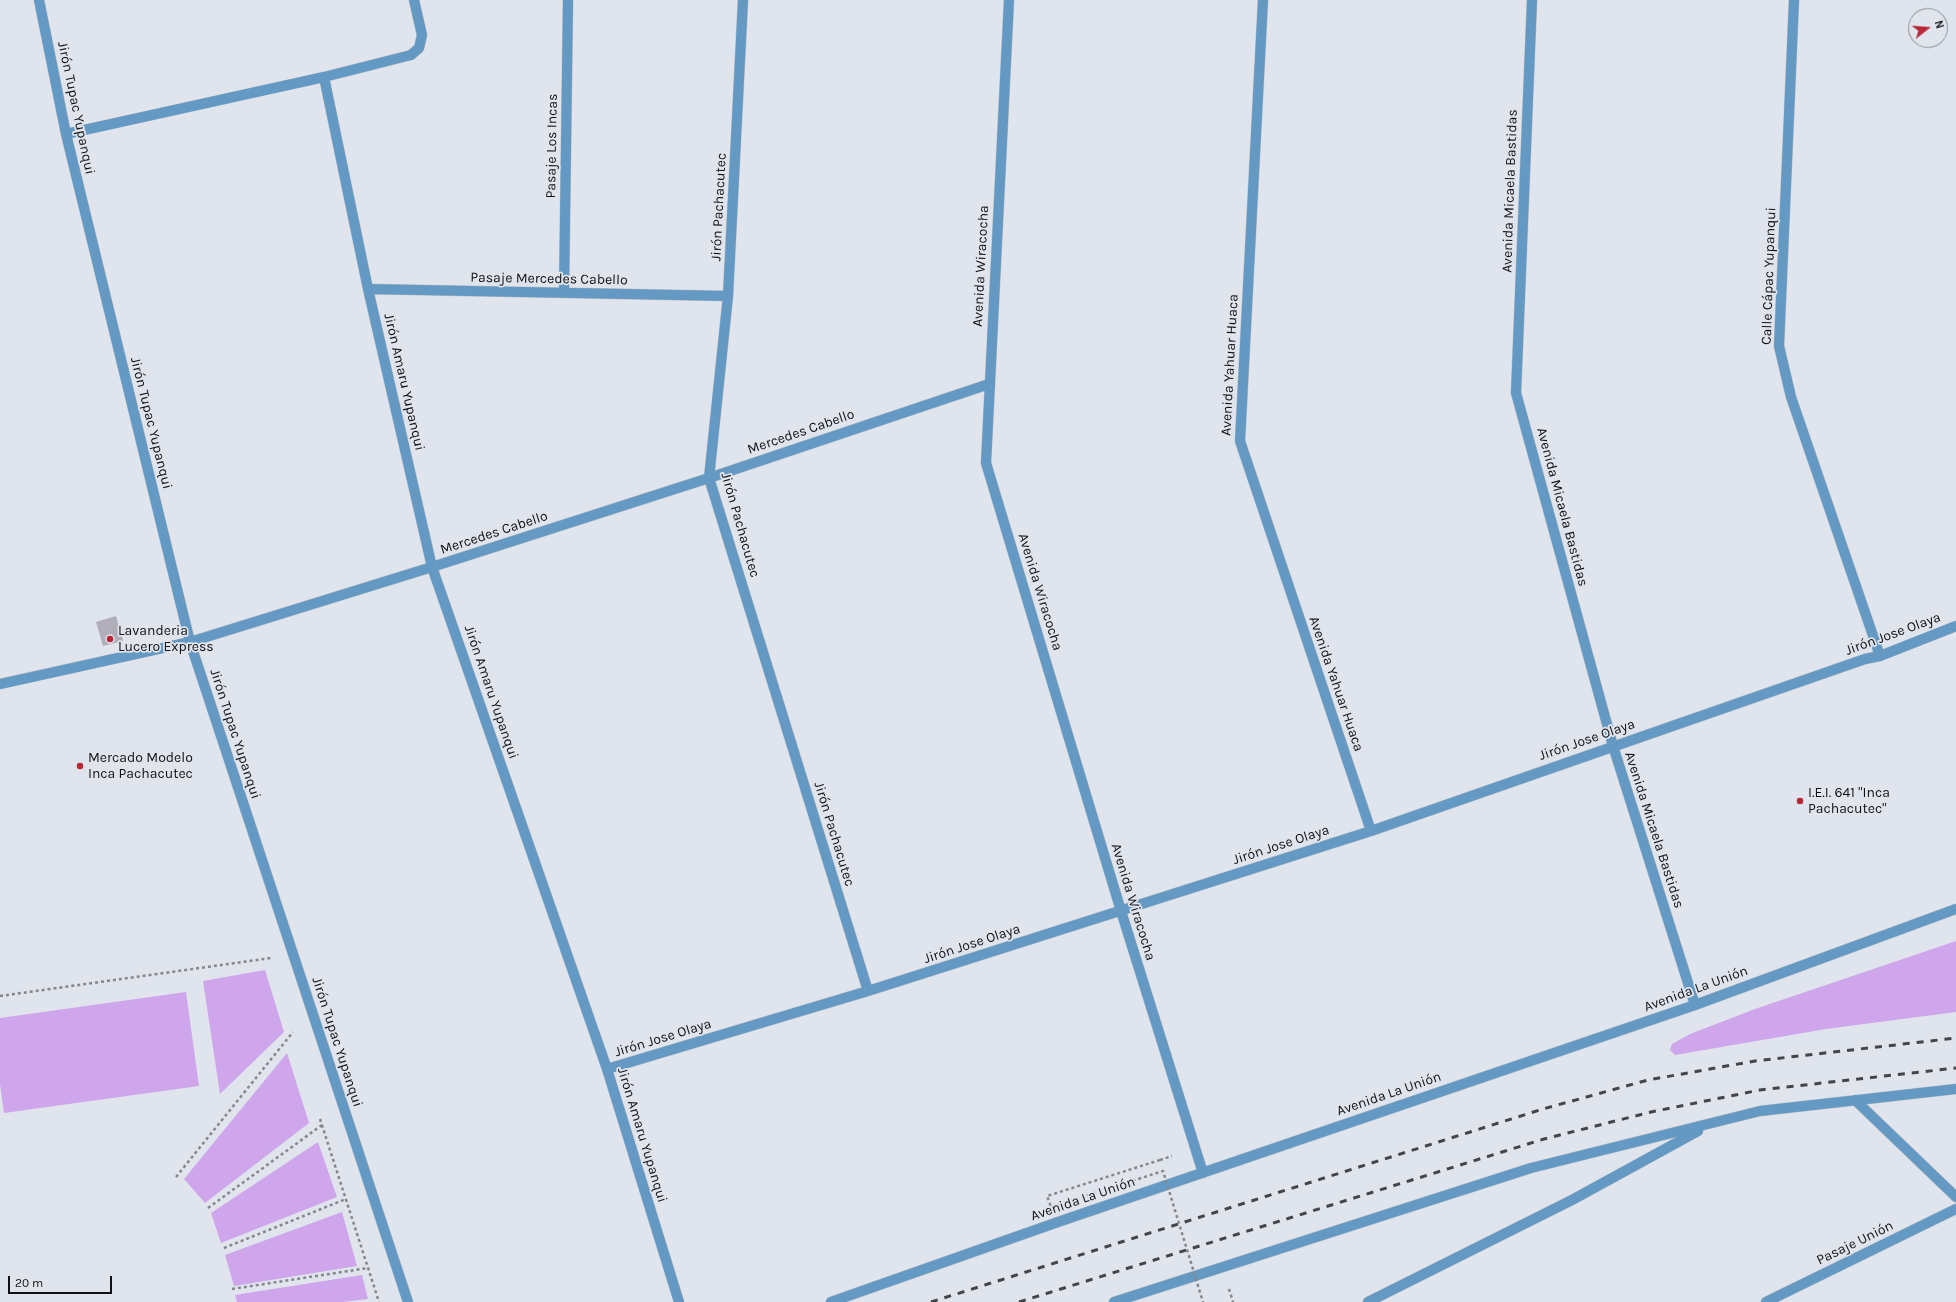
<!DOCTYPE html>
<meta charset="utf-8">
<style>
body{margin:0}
#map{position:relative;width:1956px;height:1302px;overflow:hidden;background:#dfe4ed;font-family:Karla,sans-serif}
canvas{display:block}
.north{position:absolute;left:1908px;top:8px;width:40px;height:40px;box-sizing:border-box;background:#dfe4ed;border:1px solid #8c9097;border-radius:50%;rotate:73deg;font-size:11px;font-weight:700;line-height:16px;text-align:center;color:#101115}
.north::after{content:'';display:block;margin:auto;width:14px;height:18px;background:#b82636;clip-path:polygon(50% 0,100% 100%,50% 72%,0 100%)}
.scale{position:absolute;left:8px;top:1276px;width:104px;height:18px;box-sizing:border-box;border:2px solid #101115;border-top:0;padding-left:5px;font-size:12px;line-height:14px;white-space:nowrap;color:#101115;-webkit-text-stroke:3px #dfe4ed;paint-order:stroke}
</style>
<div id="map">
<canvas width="1956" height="1302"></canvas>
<div class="north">N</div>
<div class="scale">20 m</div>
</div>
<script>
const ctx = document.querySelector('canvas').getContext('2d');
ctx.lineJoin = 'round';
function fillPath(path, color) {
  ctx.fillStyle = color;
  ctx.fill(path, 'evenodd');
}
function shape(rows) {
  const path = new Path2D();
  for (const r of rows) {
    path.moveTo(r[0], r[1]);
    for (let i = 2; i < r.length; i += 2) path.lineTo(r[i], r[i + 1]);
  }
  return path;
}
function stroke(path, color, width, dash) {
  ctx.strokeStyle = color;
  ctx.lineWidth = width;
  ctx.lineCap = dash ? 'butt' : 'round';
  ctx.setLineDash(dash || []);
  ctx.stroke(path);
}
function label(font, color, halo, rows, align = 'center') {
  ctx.font = font + ' Karla,sans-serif';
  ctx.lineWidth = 3.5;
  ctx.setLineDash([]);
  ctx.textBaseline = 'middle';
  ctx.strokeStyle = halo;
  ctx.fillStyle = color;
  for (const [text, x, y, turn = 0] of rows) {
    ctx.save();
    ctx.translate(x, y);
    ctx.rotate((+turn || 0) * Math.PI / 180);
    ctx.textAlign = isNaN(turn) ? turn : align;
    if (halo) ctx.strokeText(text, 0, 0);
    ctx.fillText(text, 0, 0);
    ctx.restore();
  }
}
const green = shape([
 [1956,941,1956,1012,1826,1029,1675,1055,1670,1050,1672,1044,1690,1034,1755,1009],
 [265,970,284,1032,220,1094,203,981],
 [186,992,199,1086,4,1113,0,1084,0,1018],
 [287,1053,309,1123,205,1203,184,1179],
 [318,1142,337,1197,221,1243,211,1213],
 [342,1212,357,1266,234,1286,225,1255],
 [362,1275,368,1299,343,1302,237,1302,235,1295]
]);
const building = shape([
 [116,616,123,641,103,646,96,622]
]);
const path = shape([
 [0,996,271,958],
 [320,1119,379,1302],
 [1160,1160,1172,1156],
 [176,1177,293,1032],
 [208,1208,322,1125],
 [224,1248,346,1199],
 [232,1289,368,1268],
 [1229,1289,1233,1302]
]);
const minor = shape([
 [39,0,66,134,190,642,408,1302],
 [743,0,728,296,709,478,868,991],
 [1009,0,986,463,1121,911,1203,1173],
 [1263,0,1240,441,1371,831],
 [1532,0,1516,393,1613,746,1695,1005],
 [1794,0,1779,346,1791,397,1880,656],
 [324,77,368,289,432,567,607,1069,679,1302],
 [66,134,324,77,411,55,419,48,422,35,414,0],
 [368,289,728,296],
 [564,293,568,0],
 [0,684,190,642,432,567,709,478,989,384],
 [607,1069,868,991,1371,831,1865,659,1880,656,1956,626],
 [1855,1100,1956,1197],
 [831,1302,1058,1222,1695,1005,1956,909],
 [1114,1302,1531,1168,1760,1111,1956,1089],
 [1368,1302,1572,1200,1698,1131],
 [1766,1302,1956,1209]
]);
const rail = shape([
 [931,1302,1543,1109,1648,1080,1755,1061,1956,1038],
 [1019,1302,1544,1139,1651,1112,1760,1090,1956,1068]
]);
const pathBridge = shape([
 [1160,1160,1047,1196,1051,1207,1163,1171,1203,1302]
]);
const markers = [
 [110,639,4,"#b82636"],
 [80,766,4,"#b82636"],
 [1800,801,4,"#b82636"]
];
const streetNames = [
 ["Jirón Tupac Yupanqui",76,108,78],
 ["Pasaje Los Incas",552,146,-89],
 ["Avenida Micaela Bastidas",1510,191,-88],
 ["Jirón Pachacutec",719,207,-87],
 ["Avenida Wiracocha",981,266,-87],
 ["Calle Cápac Yupanqui",1769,276,-88],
 ["Pasaje Mercedes Cabello",549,279,1],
 ["Avenida Yahuar Huaca",1230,365,-87],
 ["Jirón Amaru Yupanqui",404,382,77],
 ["Jirón Tupac Yupanqui",151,423,76],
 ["Mercedes Cabello",801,432,-19],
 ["Avenida Micaela Bastidas",1562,507,75],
 ["Jirón Pachacutec",740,525,74],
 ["Mercedes Cabello",494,533,-18],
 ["Avenida Wiracocha",1040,592,73],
 ["Jirón Jose Olaya",1893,634,-20],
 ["Avenida Yahuar Huaca",1336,684,71],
 ["Jirón Amaru Yupanqui",491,692,71],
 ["Jirón Tupac Yupanqui",235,734,72],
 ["Jirón Jose Olaya",1587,740,-19],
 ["Avenida Micaela Bastidas",1654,830,72],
 ["Jirón Pachacutec",834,834,73],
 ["Jirón Jose Olaya",1281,845,-18],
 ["Avenida Wiracocha",1133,902,73],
 ["Jirón Jose Olaya",972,944,-18],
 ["Avenida La Unión",1696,989,-20],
 ["Jirón Jose Olaya",663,1038,-17],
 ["Jirón Tupac Yupanqui",337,1042,72],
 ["Avenida La Unión",1389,1094,-19],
 ["Jirón Amaru Yupanqui",642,1135,73],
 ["Avenida La Unión",1083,1199,-19],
 ["Pasaje Unión",1855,1243,-26]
];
const poiNames = [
 ["Lavanderia",118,631],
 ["Lucero Express",118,647],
 ["Mercado Modelo",88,758],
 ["Inca Pachacutec",88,774],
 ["I.E.I. 641 \"Inca",1808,793],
 ["Pachacutec\"",1808,809]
];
fillPath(green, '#cfa6eb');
fillPath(building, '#b0afb9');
stroke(minor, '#bec2ca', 11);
stroke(path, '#84878e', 2.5, [3, 3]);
stroke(minor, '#6399c2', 10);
stroke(rail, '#43454b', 3, [7, 7]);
stroke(pathBridge, '#84878e', 2.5, [3, 3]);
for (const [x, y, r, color] of markers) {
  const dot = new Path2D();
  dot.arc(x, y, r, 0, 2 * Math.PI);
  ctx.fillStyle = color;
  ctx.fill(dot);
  stroke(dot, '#dfe4ed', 1.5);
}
label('14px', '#101115', '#dfe4ed', streetNames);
label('14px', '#101115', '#dfe4ed', poiNames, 'left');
</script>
